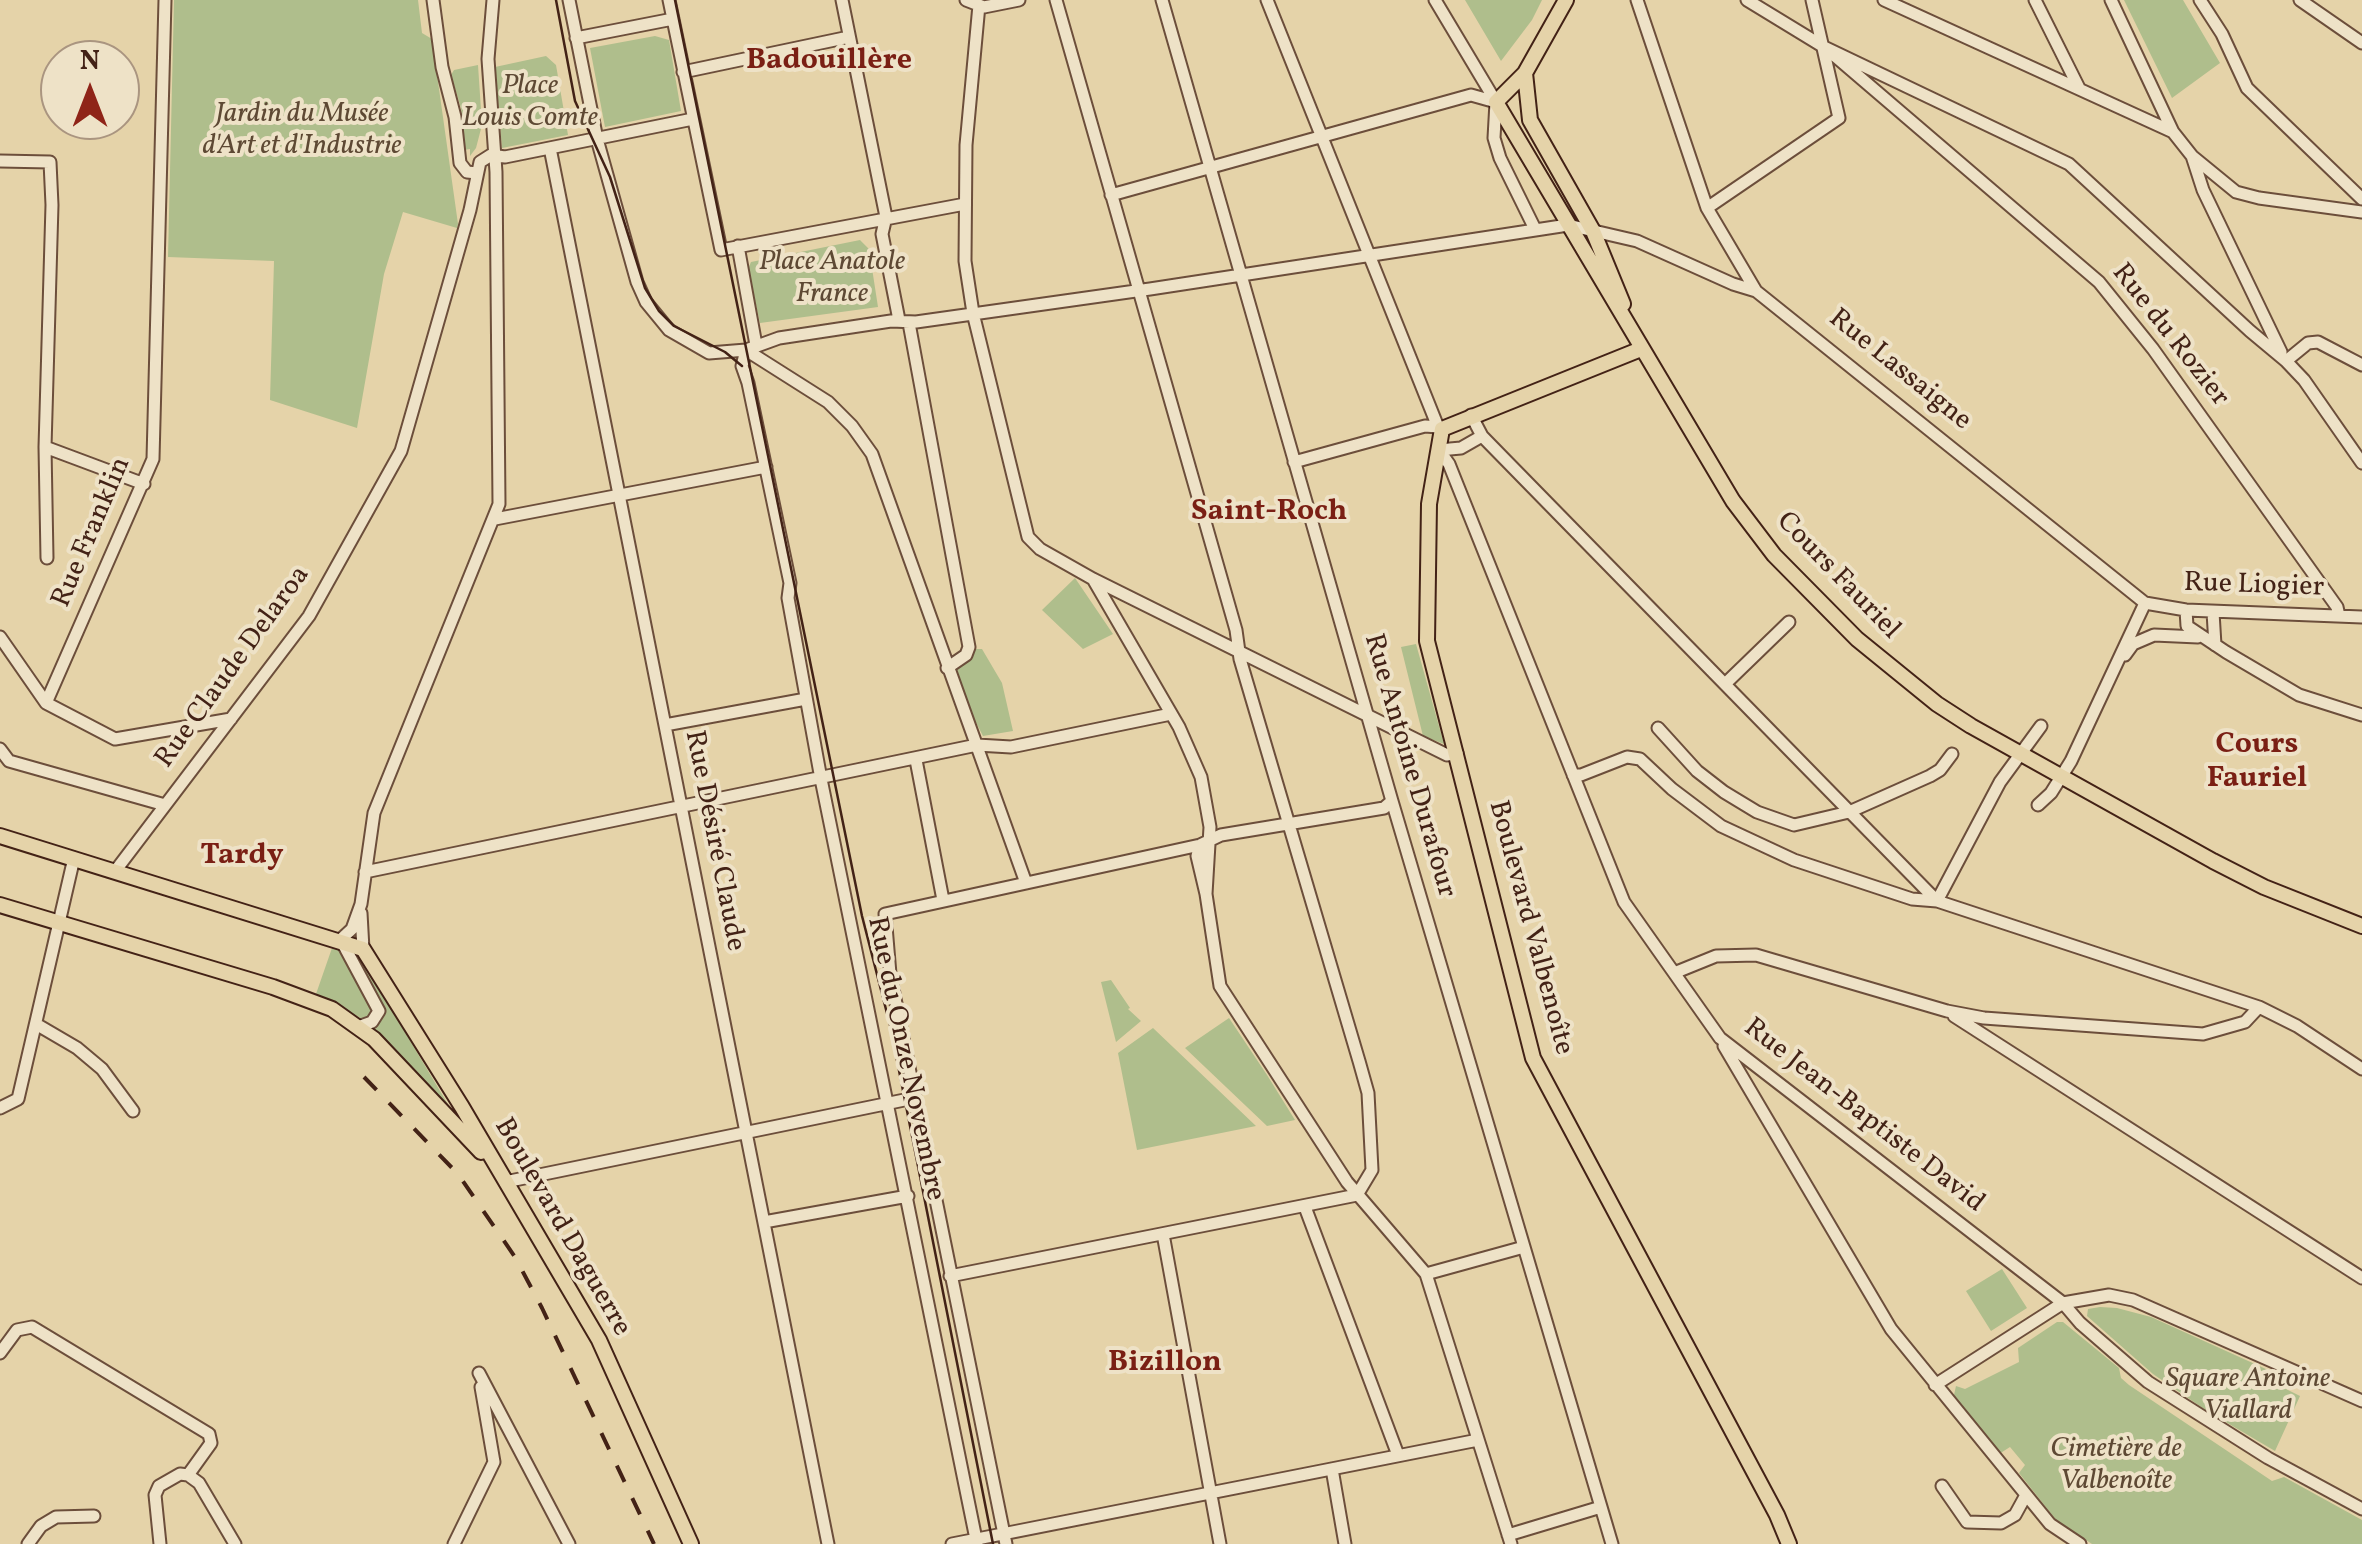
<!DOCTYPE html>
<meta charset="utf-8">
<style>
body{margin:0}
#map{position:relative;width:2362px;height:1544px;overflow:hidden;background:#e5d3a9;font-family:Vollkorn,serif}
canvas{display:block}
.north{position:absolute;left:40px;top:40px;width:100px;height:100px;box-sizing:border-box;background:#eee2c7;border:2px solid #aa9580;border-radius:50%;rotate:0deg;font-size:28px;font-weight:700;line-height:40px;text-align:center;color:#432216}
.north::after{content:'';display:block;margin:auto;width:35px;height:45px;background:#8f2418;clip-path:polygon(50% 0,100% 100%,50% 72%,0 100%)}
</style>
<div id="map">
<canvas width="2362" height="1544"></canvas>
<div class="north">N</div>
</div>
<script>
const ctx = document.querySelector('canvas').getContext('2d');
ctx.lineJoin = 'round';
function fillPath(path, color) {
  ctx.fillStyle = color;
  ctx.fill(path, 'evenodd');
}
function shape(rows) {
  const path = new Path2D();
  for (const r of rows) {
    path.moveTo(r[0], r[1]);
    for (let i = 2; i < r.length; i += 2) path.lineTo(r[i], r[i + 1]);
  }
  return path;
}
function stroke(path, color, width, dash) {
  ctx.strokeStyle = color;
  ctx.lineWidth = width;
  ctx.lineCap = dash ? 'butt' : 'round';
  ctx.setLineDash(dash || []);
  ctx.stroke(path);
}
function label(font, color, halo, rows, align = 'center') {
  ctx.font = font + ' Vollkorn,serif';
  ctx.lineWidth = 8;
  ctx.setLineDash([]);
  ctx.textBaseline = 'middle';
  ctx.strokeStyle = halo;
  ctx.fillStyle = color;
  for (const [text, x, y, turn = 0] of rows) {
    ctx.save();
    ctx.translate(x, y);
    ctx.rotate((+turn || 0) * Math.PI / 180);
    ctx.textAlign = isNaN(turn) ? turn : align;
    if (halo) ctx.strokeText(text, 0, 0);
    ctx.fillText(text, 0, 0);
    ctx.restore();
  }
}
const green = shape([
 [174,0,418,0,422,33,432,39,458,224,457,228,403,212,384,274,357,428,270,400,274,261,168,257],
 [1465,0,1542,0,1532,20,1501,61],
 [2124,0,2183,0,2220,63,2172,98],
 [655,36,669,40,681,111,605,127,590,48],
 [546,56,556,65,568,135,502,148,495,67],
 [478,65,482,125,476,148,470,156,470,149,464,150,461,108,451,75,454,70],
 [860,240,869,249,878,307,760,323,748,269,751,262],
 [1075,578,1113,634,1083,649,1042,610],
 [1416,644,1444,744,1423,736,1401,647],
 [973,649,982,649,1002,683,1013,731,983,736,968,707,955,669,968,662],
 [332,948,359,955,449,1106,359,1017,316,994],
 [1111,980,1130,1008,1128,1009,1141,1021,1116,1042,1101,982],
 [1229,1018,1267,1075,1295,1120,1267,1126,1185,1048],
 [1153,1028,1256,1126,1137,1150,1118,1053],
 [2002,1269,2027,1308,1991,1331,1966,1291],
 [2100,1307,2117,1308,2151,1317,2288,1379,2284,1388,2300,1396,2275,1451,2207,1411,2153,1374,2087,1316,2088,1309],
 [2057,1322,2063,1322,2119,1368,2121,1378,2129,1385,2272,1481,2284,1477,2362,1520,2362,1544,2092,1544,2056,1520,2019,1473,2025,1465,2010,1447,1999,1454,1954,1395,1956,1386,1965,1389,2019,1362,2018,1348]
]);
const minor = shape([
 [433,0,442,67,455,117,460,163,467,172,477,173],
 [569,0,597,139,637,282,646,302,669,330,709,353,746,350,779,338,891,321,916,322,1150,289,1568,225,1637,241,1733,284,1756,291,2145,603,2186,610,2362,617],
 [669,0,721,250,965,204],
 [842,0,886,217,882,234,899,320],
 [966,0,984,7,1019,0],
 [1162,0,1392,801,1612,1544],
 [1267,0,1438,427],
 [1435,0,1496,102],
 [1637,0,1707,208,1756,291],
 [1747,0,1824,47,2069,164,2250,331,2286,361,2304,380,2362,463],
 [1884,0,2173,132],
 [2035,0,2079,88],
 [2111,0,2173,132,2192,156,2203,190,2281,352],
 [2200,0,2222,34,2247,88,2362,199],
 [2300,0,2362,43],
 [979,5,966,145,965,261,973,313,1028,537,1040,549,1093,579,1447,755,1457,753],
 [576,38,673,19],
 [1835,56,2099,282,2153,349,2337,607,2339,616],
 [683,72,849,37],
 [1496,102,1494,138,1500,158,1535,229],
 [550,148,828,1544],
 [2192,156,2236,192,2259,198,2362,212],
 [0,161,50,162,52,205,45,447,47,558],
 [1111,195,1471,95,1496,102],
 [1707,208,1839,118,1812,0],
 [738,246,756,345],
 [909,323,969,647,966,655,947,668],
 [746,350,742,366,748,383,790,583,788,598,821,779,977,1544],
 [746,350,828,402,852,426,872,454,1026,883],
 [2286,361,2308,343,2318,342,2362,365],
 [1471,415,1482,436,1937,901],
 [1482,436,1461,448,1439,450,1449,464,1624,902,1720,1038,2063,1303,2080,1323,2148,1382,2268,1458,2362,1509],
 [45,447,144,484],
 [1294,462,1425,426,1438,427],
 [495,519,766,467],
 [1093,579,1179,727,1201,777,1210,827,1206,894,1197,856,1200,845],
 [2186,610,2187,626,2226,652,2299,695,2362,715],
 [2213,612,2215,645],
 [0,637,46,703,115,739,231,719],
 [2125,655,2133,644,2154,635,2198,637],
 [1725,684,1789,622],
 [46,703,153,459,165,0],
 [665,725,806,699],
 [1658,728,1697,771,1724,792,1757,812,1794,825,1849,812,1930,776,1940,770,1952,754],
 [0,749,9,761,165,805],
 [916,760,943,900],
 [1573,775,1581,775,1627,757,1640,759,1672,789,1721,826,1794,860,1912,899,1937,901,2259,1007,2297,1026,2362,1069],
 [2038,805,2051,793,2071,761,2145,603],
 [116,870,309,616,401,451,470,210,480,162,491,155,505,157,693,119],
 [365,872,977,745,1011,747,1171,714],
 [1206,894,1220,986,1347,1182,1426,1274,1511,1544],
 [1937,901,2000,782,2041,726],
 [361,913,363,949],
 [339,941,352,929,361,904,374,813,499,504,496,172,488,59,493,0],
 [342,942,379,1011,372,1022,358,1027],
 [1674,973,1716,956,1756,955,1947,1011,1984,1018,2203,1034,2245,1022,2259,1007],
 [1954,1016,2362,1278],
 [36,1024,77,1048,102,1069,133,1111],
 [1724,1046,1891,1329,2050,1524,2080,1544],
 [0,1108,18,1099,74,858],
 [505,1182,914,1098],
 [1305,1207,1398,1455],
 [764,1222,908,1196],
 [1163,1234,1220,1544],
 [1426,1274,1524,1247],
 [950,1276,1357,1195,1372,1170,1368,1093,1359,1061,1240,659,1236,630,1056,0],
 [0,1353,17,1330,32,1327,209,1434,211,1443,188,1475],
 [479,1373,569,1544],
 [1935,1385,2063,1303,2109,1295,2133,1300,2362,1401],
 [1332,1469,1345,1544],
 [1942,1486,1967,1522,2001,1523,2015,1515,2026,1495],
 [1508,1535,1601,1507],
 [28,1544,41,1526,56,1517,94,1516],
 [160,1544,155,1495,159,1486,180,1474,188,1475,199,1483,235,1544],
 [454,1544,494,1462,481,1387],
 [952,1544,1478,1440],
 [1006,1544,890,974,885,914,1200,845,1221,835,1384,808,1392,801]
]);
const major = shape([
 [1566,0,1525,73,1496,102,1733,501,1774,555,1857,639,1937,704,1971,726,2213,861,2264,887,2362,926],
 [1525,73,1530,120,1593,231,1623,304],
 [1641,349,1442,429,1429,504,1427,641,1533,1058,1777,1515,1789,1544],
 [0,836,363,949,462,1107,599,1340,691,1544],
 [0,905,273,987,332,1009,374,1039,481,1152]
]);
const tram = shape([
 [556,0,575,101,610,177,645,288,659,311,674,326,725,352,742,366],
 [675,0,862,916,890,1025,993,1544]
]);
const rail = shape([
 [364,1077,458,1174,515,1257,542,1308,654,1544]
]);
const parkNames = [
 ["Place",530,88],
 ["Louis Comte",530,120],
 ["Jardin du Musée",302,116],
 ["d'Art et d'Industrie",302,148],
 ["Place Anatole",832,264],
 ["France",832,296],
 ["Square Antoine",2248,1381],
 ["Viallard",2248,1413],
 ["Cimetière de",2116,1451],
 ["Valbenoîte",2116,1483]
];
const streetNames = [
 ["Rue du Rozier",2169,336,52],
 ["Rue Lassaigne",1899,371,39],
 ["Rue Franklin",93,533,-67],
 ["Cours Fauriel",1837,577,46],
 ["Rue Liogier",2254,587,2],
 ["Rue Claude Delaroa",234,668,-54],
 ["Rue Antoine Durafour",1408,766,74],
 ["Rue Désiré Claude",713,841,79],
 ["Boulevard Valbenoîte",1529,928,75],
 ["Rue du Onze Novembre",904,1059,78],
 ["Rue Jean-Baptiste David",1863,1117,38],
 ["Boulevard Daguerre",561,1228,60]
];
const neighbourhoodNames = [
 ["Badouillère",829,62],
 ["Saint-Roch",1269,513],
 ["Cours",2257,746],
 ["Fauriel",2257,780],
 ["Tardy",242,857],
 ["Bizillon",1165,1364]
];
fillPath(green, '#afbe8c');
stroke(minor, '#6c4e3b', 15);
stroke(major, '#432216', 18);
stroke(minor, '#eee2c7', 11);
stroke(major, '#e5d3a9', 14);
stroke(tram, '#432216', 2.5);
stroke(rail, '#432216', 4, [18, 18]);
label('italic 28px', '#5e4934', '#eee2c7', parkNames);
label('28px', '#432216', '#eee2c7', streetNames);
label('bold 30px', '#7a1f14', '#eee2c7', neighbourhoodNames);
</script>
